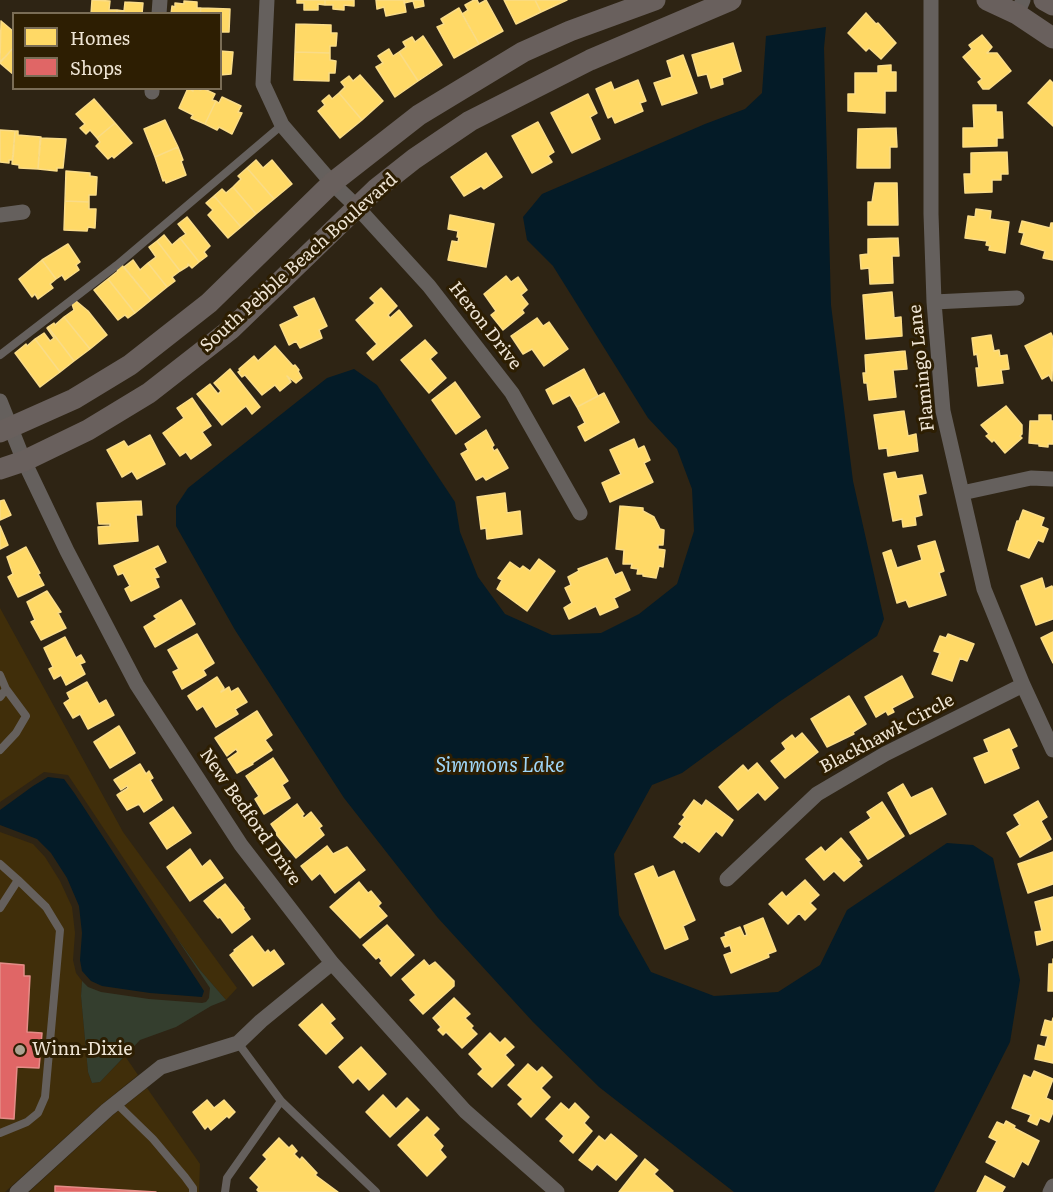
<!DOCTYPE html>
<style>
body{margin:0}
#map{position:relative;width:1053px;height:1192px;overflow:hidden;background:#2e2414;font-family:Literata,serif}
canvas{display:block}
.legend{position:absolute;left:12px;top:12px;width:210px;height:78px;box-sizing:border-box;background:#2d1e02;border:2px solid #7a6d56;margin:0;padding:8px 10px;list-style:none;font-size:18px;color:#eee4d4}
.legend li{display:flex;align-items:center;gap:12px;height:30px}
.legend b{width:30px;border:2px solid #7a6d56}
</style>
<div id="map">
<canvas width="1053" height="1192"></canvas>
<ul class="legend">
<li><b style="height:16px;background:#ffd966"></b>Homes</li>
<li><b style="height:16px;background:#e06666"></b>Shops</li>
</ul>
</div>
<script>
const ctx = document.querySelector('canvas').getContext('2d');
ctx.lineJoin = 'round';
function fillPath(path, color) {
  ctx.fillStyle = color;
  ctx.fill(path, 'evenodd');
}
function shape(rows) {
  const path = new Path2D();
  for (const r of rows) {
    path.moveTo(r[0], r[1]);
    for (let i = 2; i < r.length; i += 2) path.lineTo(r[i], r[i + 1]);
  }
  return path;
}
function stroke(path, color, width, dash) {
  ctx.strokeStyle = color;
  ctx.lineWidth = width;
  ctx.lineCap = dash ? 'butt' : 'round';
  ctx.setLineDash(dash || []);
  ctx.stroke(path);
}
function label(font, color, halo, rows, align = 'center') {
  ctx.font = font + ' Literata,serif';
  ctx.lineWidth = 6;
  ctx.setLineDash([]);
  ctx.textBaseline = 'middle';
  ctx.strokeStyle = halo;
  ctx.fillStyle = color;
  for (const [text, x, y, turn = 0] of rows) {
    ctx.save();
    ctx.translate(x, y);
    ctx.rotate((+turn || 0) * Math.PI / 180);
    ctx.textAlign = isNaN(turn) ? turn : align;
    if (halo) ctx.strokeText(text, 0, 0);
    ctx.fillText(text, 0, 0);
    ctx.restore();
  }
}
const built = shape([
 [0,608,123,832,237,988,226,1000,200,970,174,934,68,775,44,772,0,802],
 [0,832,33,844,45,857,60,881,72,907,75,933,73,960,76,973,82,981,81,996,88,1072,92,1083,100,1082,125,1056,138,1075,101,1105,5,1192,0,1192],
 [147,1088,200,1164,199,1192,29,1192,113,1115]
]);
const green = shape([
 [174,934,200,970,226,1000,211,1006,176,1027,140,1040,100,1082,92,1083,88,1072,81,996,82,981,88,987,101,992,149,999,202,1003,206,1002,209,998,210,988]
]);
const water = shape([
 [826,27,824,48,831,305,853,481,884,619,877,636,779,702,682,773,652,785,614,854,619,915,651,972,714,996,778,992,820,965,847,910,947,843,973,845,993,858,1020,980,1010,1042,934,1192,734,1192,599,1087,533,1022,438,918,344,798,235,630,176,526,176,506,188,488,327,378,354,369,377,385,455,502,460,532,478,577,505,614,552,635,601,633,639,614,677,584,694,531,692,489,677,449,648,418,553,266,527,240,523,217,542,194,705,124,745,109,762,93,766,36],
 [48,777,64,779,75,794,204,991,202,997,150,993,102,986,91,981,82,971,80,960,82,933,79,906,67,878,51,853,37,839,0,825,0,810,33,786]
]);
const homes = shape([
 [92,0,110,1,109,10,117,10,117,14,91,14,92,0],
 [297,0,325,0,325,5,318,4,318,10,304,10,304,3,297,3,297,0],
 [325,0,354,0,354,6,344,5,344,10,333,9,333,5,325,5,325,0],
 [376,0,404,0,406,12,386,16,384,7,377,9,376,0],
 [404,0,423,0,424,6,415,8,413,1,404,3,404,0],
 [474,0,477,0,479,4,486,0,503,31,479,44,462,14,468,10,465,5,474,0],
 [504,0,535,0,541,12,516,24,504,0],
 [535,0,567,0,541,12,535,0],
 [184,1,197,2,197,8,201,8,200,14,171,14,172,6,175,7,175,3,184,4,184,1],
 [125,2,143,3,142,14,117,14,117,10,124,11,125,2],
 [201,8,230,9,229,32,220,32,220,14,200,14,201,8],
 [459,8,479,44,454,58,437,27,444,24,441,19,459,8],
 [866,13,876,24,878,23,896,43,881,59,869,48,866,51,848,33,866,13],
 [1,21,14,32,14,47,0,62,1,21],
 [296,24,331,25,331,33,337,33,336,46,330,46,330,53,295,52,296,24],
 [982,35,992,47,987,53,997,53,1011,71,989,89,983,89,978,82,982,79,963,57,972,49,969,45,982,35],
 [423,36,442,65,418,81,399,52,406,47,403,42,412,37,415,42,423,36],
 [733,43,741,71,722,78,723,84,711,88,707,74,698,76,692,55,733,43],
 [14,47,14,75,0,63,14,47],
 [389,49,393,56,399,52,418,81,395,97,376,67,383,63,378,56,389,49],
 [220,51,233,52,231,74,220,75,220,51],
 [295,52,330,53,330,60,336,61,335,73,329,73,329,81,294,80,295,52],
 [683,55,697,93,662,105,654,83,672,77,667,61,683,55],
 [891,65,891,72,896,72,896,91,885,91,885,113,848,111,848,94,855,94,855,73,878,73,878,66,891,65],
 [360,75,383,101,362,120,339,93,345,87,341,82,349,76,353,81,360,75],
 [638,80,646,101,640,103,643,111,615,123,612,116,608,118,596,89,611,82,614,90,638,80],
 [1050,80,1053,83,1053,126,1028,103,1050,80],
 [188,88,193,91,194,88,201,90,202,88,215,94,212,100,216,101,205,124,191,118,193,115,179,108,188,88],
 [339,93,362,120,340,138,318,111,325,105,322,101,329,95,332,99,339,93],
 [588,94,597,113,590,117,600,139,572,153,551,113,588,94],
 [222,97,241,106,238,112,242,113,232,134,219,127,217,130,205,124,216,101,219,103,222,97],
 [94,99,115,123,97,138,90,130,86,134,80,128,85,124,76,114,94,99],
 [973,105,996,105,996,112,1002,112,1003,138,997,138,997,146,963,147,963,128,974,128,973,105],
 [165,120,178,147,155,157,144,129,165,120],
 [538,122,554,152,548,156,552,162,532,173,512,136,538,122],
 [115,123,132,143,114,158,112,156,108,159,96,146,100,142,97,138,115,123],
 [896,128,897,147,890,147,890,168,857,168,858,129,896,128],
 [0,130,15,131,13,160,9,160,9,163,0,162,0,130],
 [15,131,18,131,18,135,41,137,38,169,19,168,19,165,12,164,15,131],
 [40,138,66,139,63,168,57,168,57,171,38,169,40,138],
 [178,147,183,160,181,161,186,175,166,183,165,180,163,181,155,157,178,147],
 [1007,152,1008,174,1001,174,1001,180,992,180,992,192,965,193,964,174,971,174,971,153,1007,152],
 [486,153,502,177,484,189,481,186,464,196,451,177,486,153],
 [256,160,263,168,272,160,292,184,274,199,247,168,256,160],
 [247,168,274,199,256,214,233,187,241,179,238,176,247,168],
 [66,171,90,173,90,176,97,177,96,195,89,195,89,202,65,201,66,171],
 [875,183,897,183,898,225,868,225,868,202,872,202,875,183],
 [233,187,256,214,241,227,214,196,222,189,226,193,233,187],
 [214,196,241,227,228,238,208,215,213,210,206,203,214,196],
 [65,201,89,202,89,209,96,209,95,228,88,227,87,231,64,230,65,201],
 [976,209,991,211,990,219,1009,222,1005,253,989,250,990,246,986,245,987,241,965,238,968,216,975,217,976,209],
 [450,215,494,224,486,267,448,260,452,241,458,242,459,237,457,237,458,231,448,229,450,215],
 [187,217,210,246,204,252,207,256,199,262,180,238,186,234,178,224,187,217],
 [1022,221,1050,228,1051,223,1053,223,1053,260,1043,258,1045,251,1021,244,1024,233,1019,232,1022,221],
 [164,235,172,245,180,238,199,262,192,268,188,264,188,266,180,271,157,241,164,235],
 [898,238,899,256,892,256,893,283,870,284,869,268,861,269,860,255,868,254,868,239,898,238],
 [157,241,180,271,172,277,175,281,167,287,148,263,156,257,149,247,157,241],
 [68,244,80,262,76,265,79,270,65,280,62,275,56,279,42,260,68,244],
 [42,260,56,279,50,284,53,288,38,299,35,294,32,297,19,279,42,260],
 [133,260,140,270,148,263,167,287,151,300,124,267,133,260],
 [121,264,151,300,135,313,108,279,118,271,116,268,121,264],
 [506,276,511,282,518,277,527,290,521,295,528,304,522,310,524,313,503,330,491,315,496,311,484,294,506,276],
 [108,279,135,313,128,318,125,315,118,320,94,290,108,279],
 [381,288,397,306,388,315,390,318,399,310,412,326,373,360,367,353,377,344,356,320,375,303,370,298,381,288],
 [892,292,894,318,901,317,902,336,866,339,863,295,892,292],
 [314,298,327,326,319,330,322,338,300,348,296,341,289,345,280,325,299,316,294,307,314,298],
 [76,301,88,311,107,335,90,349,64,317,74,310,72,304,76,301],
 [64,317,90,349,74,361,48,327,54,323,55,325,64,317],
 [537,318,543,326,549,322,568,349,544,366,532,349,523,354,511,336,537,318],
 [48,327,74,361,60,372,35,339,44,333,50,341,54,338,47,328,48,327],
 [1051,333,1053,338,1052,381,1049,375,1042,379,1025,346,1051,333],
 [991,335,994,351,999,350,1000,356,1007,355,1009,369,1001,370,1003,383,978,386,976,368,979,368,977,354,974,355,972,338,991,335],
 [35,339,60,372,40,387,15,353,26,344,27,346,35,339],
 [425,340,437,353,430,359,446,378,429,393,401,360,425,340],
 [275,346,293,366,295,365,299,370,298,371,302,378,296,383,287,376,291,382,280,391,275,385,262,395,245,375,242,377,238,372,240,371,239,369,254,356,258,361,275,346],
 [905,351,907,369,893,370,896,397,869,400,867,383,864,383,863,373,866,373,865,355,905,351],
 [230,369,260,407,252,414,246,406,222,425,197,394,210,384,218,394,221,391,214,383,230,369],
 [584,369,598,396,577,407,570,395,553,404,546,390,584,369],
 [455,382,480,417,456,434,432,400,455,382],
 [604,393,619,422,585,441,578,427,585,423,577,407,604,393],
 [192,398,211,426,202,432,211,445,191,459,186,452,180,456,163,433,184,418,177,408,192,398],
 [1006,406,1022,425,1022,434,1020,436,1022,438,1005,453,994,440,992,442,986,436,989,434,981,425,1006,406],
 [904,411,908,436,916,434,918,451,888,456,887,448,879,449,874,415,904,411],
 [1039,415,1051,415,1051,421,1053,421,1053,444,1048,444,1048,447,1039,446,1039,444,1029,443,1030,421,1039,421,1039,415],
 [486,430,494,445,492,447,494,451,497,449,508,468,486,480,483,476,476,480,461,454,468,450,465,444,486,430],
 [150,435,165,464,137,479,132,471,122,477,107,450,124,441,128,447,150,435],
 [634,439,638,449,644,446,650,460,644,463,653,482,610,502,602,483,621,474,610,450,634,439],
 [895,472,897,479,922,475,926,493,918,495,922,515,915,517,916,525,903,527,902,519,893,521,884,474,895,472],
 [505,493,507,513,520,511,522,534,487,539,486,528,481,529,477,497,505,493],
 [4,500,11,515,0,520,0,501,4,500],
 [141,501,142,515,136,515,138,541,99,544,98,527,110,526,110,524,99,524,97,503,141,501],
 [620,506,643,508,643,511,654,517,660,529,664,530,663,545,658,545,658,549,665,550,663,567,659,566,656,578,643,576,643,574,637,574,638,569,631,568,632,564,623,564,624,550,616,549,620,506],
 [1023,510,1044,518,1041,526,1048,529,1043,542,1038,540,1029,558,1008,550,1017,521,1019,521,1023,510],
 [0,526,8,545,0,549,0,526],
 [935,541,944,571,939,573,946,595,909,607,906,600,897,603,883,553,891,550,897,568,922,560,918,546,935,541],
 [158,546,166,562,154,568,159,577,155,578,159,587,131,601,125,589,130,586,123,573,118,575,114,566,158,546],
 [26,547,40,573,38,574,44,585,18,597,8,577,13,574,7,557,26,547],
 [607,558,615,575,622,572,630,590,614,598,618,607,600,615,596,606,569,619,564,608,572,603,565,588,571,585,568,577,579,571,578,569,607,558],
 [539,559,555,571,527,611,497,589,502,580,498,578,510,562,520,569,523,566,530,571,539,559],
 [1042,578,1045,589,1052,586,1053,589,1053,619,1036,625,1021,586,1042,578],
 [47,591,61,612,58,613,66,628,41,640,31,622,35,620,27,602,47,591],
 [181,600,195,624,155,647,144,627,157,619,154,616,181,600],
 [1053,632,1053,663,1041,638,1053,632],
 [197,634,214,663,203,670,206,675,182,689,173,672,179,669,168,650,197,634],
 [948,634,974,644,967,661,960,658,952,681,932,674,940,653,934,651,940,636,946,638,948,634],
 [65,637,76,658,81,655,85,662,80,664,85,674,66,685,61,675,54,679,49,669,53,667,44,648,65,637],
 [902,676,913,697,892,708,894,712,888,715,886,711,876,717,865,697,902,676],
 [217,677,224,688,221,692,229,687,231,692,238,688,247,702,235,709,238,714,216,727,203,706,197,710,188,696,217,677],
 [87,682,99,704,106,700,114,715,88,729,80,714,73,718,64,703,70,699,67,693,87,682],
 [849,696,866,724,853,732,854,734,827,747,811,719,849,696],
 [257,711,272,735,265,740,272,750,252,763,253,764,237,773,228,759,238,752,236,749,227,756,215,738,257,711],
 [119,726,135,753,110,768,94,742,119,726],
 [1009,729,1017,746,1011,749,1019,768,985,783,974,758,989,752,984,740,1009,729],
 [802,733,818,752,785,778,771,761,786,749,782,743,792,735,795,739,802,733],
 [273,758,288,781,282,785,290,798,264,814,255,799,259,796,246,776,273,758],
 [757,763,778,788,765,800,758,792,738,810,719,787,743,765,748,771,757,763],
 [140,764,146,774,149,771,153,778,150,780,162,800,144,812,139,804,127,810,117,795,128,788,127,786,121,790,114,780,140,764],
 [903,784,911,798,932,788,946,814,910,834,888,793,903,784],
 [694,800,702,806,706,800,733,820,722,836,716,831,699,852,684,841,682,843,674,837,682,826,679,824,685,817,683,815,694,800],
 [1038,801,1047,817,1041,821,1051,839,1020,857,1007,833,1020,825,1014,815,1038,801],
 [882,802,904,836,868,859,850,832,871,818,867,812,882,802],
 [297,804,304,814,302,816,304,818,311,812,322,826,319,828,324,835,296,858,276,834,277,833,271,824,297,804],
 [173,807,191,833,167,849,150,823,173,807],
 [841,838,860,860,858,861,862,866,844,881,834,871,824,880,806,859,821,847,825,852,841,838],
 [327,846,333,854,347,847,365,870,335,893,320,873,312,880,301,866,327,846],
 [190,849,202,867,210,860,223,878,190,901,167,867,190,849],
 [1053,852,1053,884,1028,893,1018,864,1053,852],
 [653,866,658,878,674,871,695,920,683,926,688,939,665,949,635,874,653,866],
 [805,880,819,895,810,903,816,909,805,920,799,913,788,924,769,904,782,892,786,897,805,880],
 [359,882,368,893,371,891,381,903,378,906,387,916,360,938,330,907,359,882],
 [225,884,244,908,243,909,250,919,232,933,220,917,218,918,204,901,225,884],
 [1053,897,1053,940,1037,945,1035,932,1042,931,1035,902,1053,897],
 [763,918,776,951,768,954,769,957,731,973,724,955,732,952,730,945,725,947,721,938,726,936,725,933,740,927,744,936,747,935,744,926,763,918],
 [387,925,414,955,391,976,380,963,382,961,379,957,376,959,363,945,387,925],
 [252,936,265,953,268,950,270,953,274,950,284,964,253,986,230,955,235,951,234,950,252,936],
 [1053,959,1053,991,1048,991,1049,964,1053,964,1053,959],
 [424,960,429,966,435,962,454,981,454,986,423,1014,410,1000,416,995,402,979,424,960],
 [454,998,470,1014,465,1018,473,1026,471,1028,477,1034,462,1048,446,1032,443,1035,438,1030,441,1027,433,1018,454,998],
 [322,1004,335,1019,330,1023,343,1038,326,1054,299,1025,322,1004],
 [1053,1018,1053,1063,1035,1059,1038,1045,1045,1047,1048,1036,1041,1035,1045,1020,1052,1022,1053,1018],
 [490,1033,500,1043,505,1038,514,1047,505,1055,514,1065,492,1087,478,1074,483,1069,469,1054,490,1033],
 [361,1047,386,1074,369,1090,358,1078,353,1083,339,1067,361,1047],
 [528,1064,537,1072,542,1067,552,1077,541,1088,550,1097,531,1117,518,1104,523,1099,508,1085,528,1064],
 [1034,1071,1053,1079,1046,1098,1053,1101,1053,1112,1049,1122,1040,1118,1037,1125,1028,1121,1031,1115,1012,1108,1024,1075,1031,1078,1034,1071],
 [383,1095,396,1109,407,1098,419,1110,390,1137,366,1112,383,1095],
 [207,1100,214,1108,224,1100,235,1112,229,1118,227,1116,211,1130,208,1126,205,1129,193,1112,207,1100],
 [561,1103,569,1110,575,1103,589,1117,584,1123,592,1131,573,1153,560,1141,564,1136,546,1119,561,1103],
 [427,1117,439,1129,433,1135,443,1146,440,1150,446,1157,427,1176,398,1145,427,1117],
 [1006,1121,1015,1126,1014,1128,1039,1141,1028,1165,1022,1161,1014,1177,986,1162,997,1141,989,1137,997,1122,1004,1125,1006,1121],
 [611,1134,637,1156,616,1180,597,1164,592,1170,579,1160,599,1136,605,1141,611,1134],
 [279,1138,289,1148,292,1145,297,1151,294,1154,300,1160,302,1157,317,1173,315,1175,338,1192,259,1192,257,1190,259,1187,250,1178,267,1159,263,1155,279,1138],
 [645,1159,658,1170,654,1174,673,1191,672,1192,619,1192,645,1159],
 [985,1176,1005,1187,1002,1192,977,1192,985,1176]
]);
const shops = shape([
 [0,963,24,965,24,976,30,976,27,1032,42,1033,39,1068,17,1067,14,1119,0,1118,0,963],
 [55,1186,156,1192,55,1192,55,1186]
]);
const lane = shape([
 [0,355,117,265,282,125],
 [0,675,6,689,0,697],
 [0,750,16,733,26,716,6,689],
 [0,864,18,880,0,908],
 [238,1043,281,1101],
 [116,1103,153,1139,185,1177,193,1188,193,1192],
 [0,1133,27,1122,38,1113,45,1097,60,930,46,907,18,880],
 [225,1192,227,1178,281,1101,376,1192]
]);
const street = shape([
 [267,0,263,84,282,125,332,183,356,206,429,286,512,393,580,513],
 [931,0,931,214,934,302,943,411,984,589,1023,685,1053,750],
 [159,14,160,0],
 [1017,14,1023,0],
 [152,92,152,88],
 [0,215,23,212],
 [934,302,1017,298],
 [0,401,24,461,67,551,137,685,241,845,332,963,465,1111,557,1192],
 [962,493,1031,478,1053,479],
 [727,879,817,794,885,754,1023,685],
 [17,1192,107,1110,161,1067,238,1043,261,1021,332,963],
 [1050,1192,1053,1186]
]);
const secondary = shape([
 [987,0,1017,14,1053,38],
 [1044,0,1053,5],
 [0,432,74,399,130,365,209,303,332,183,419,115,523,52,570,31,655,0],
 [0,469,24,461,88,430,149,393,231,329,376,189,414,159,470,121,590,60,731,0]
]);
const markers = [
 [20,1050,6,"#aba191"]
];
const streetNames = [
 ["South Pebble Beach Boulevard",299,263,-42],
 ["Heron Drive",485,326,52],
 ["Flamingo Lane",922,368,-96],
 ["Blackhawk Circle",887,734,-28],
 ["New Bedford Drive",250,817,55]
];
const poiNames = [
 ["Winn-Dixie",32,1050]
];
const waterNames = [
 ["Simmons Lake",500,766]
];
fillPath(built, '#402e0a');
fillPath(green, '#343e2e');
fillPath(water, '#041b27');
fillPath(homes, '#ffd966');
stroke(homes, '#fadc87', 1.5);
fillPath(shops, '#e06666');
stroke(shops, '#e48c87', 1.5);
stroke(lane, '#65605d', 8);
stroke(street, '#65605d', 15);
stroke(secondary, '#69605d', 21);
for (const [x, y, r, color] of markers) {
  const dot = new Path2D();
  dot.arc(x, y, r, 0, 2 * Math.PI);
  ctx.fillStyle = color;
  ctx.fill(dot);
  stroke(dot, '#2d1e02', 2);
}
label('18px', '#eee4d4', '#2d1e02', streetNames);
label('18px', '#eee4d4', '#2d1e02', poiNames, 'left');
label('italic 20px', '#9fd6f8', '#2d1e02', waterNames);
</script>
